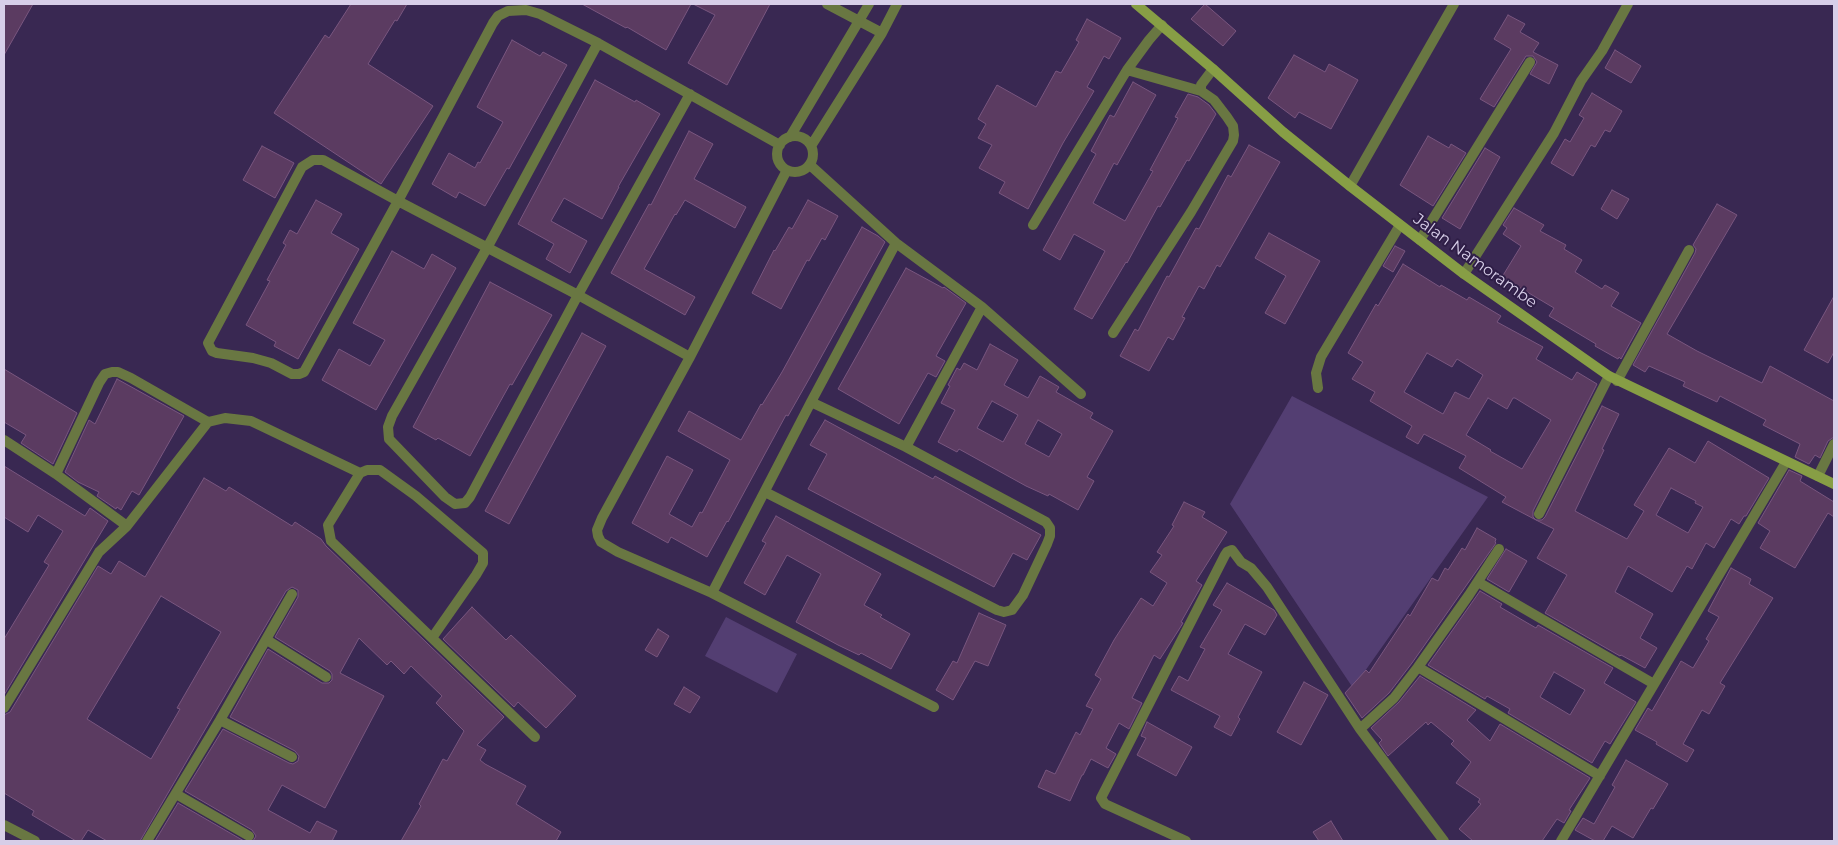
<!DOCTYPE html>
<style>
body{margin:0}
#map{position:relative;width:1838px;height:845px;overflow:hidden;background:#392852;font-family:Montserrat,sans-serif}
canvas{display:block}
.frame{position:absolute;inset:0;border:5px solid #d7cee8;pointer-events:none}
</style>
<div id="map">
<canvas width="1838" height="845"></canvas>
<div class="frame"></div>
</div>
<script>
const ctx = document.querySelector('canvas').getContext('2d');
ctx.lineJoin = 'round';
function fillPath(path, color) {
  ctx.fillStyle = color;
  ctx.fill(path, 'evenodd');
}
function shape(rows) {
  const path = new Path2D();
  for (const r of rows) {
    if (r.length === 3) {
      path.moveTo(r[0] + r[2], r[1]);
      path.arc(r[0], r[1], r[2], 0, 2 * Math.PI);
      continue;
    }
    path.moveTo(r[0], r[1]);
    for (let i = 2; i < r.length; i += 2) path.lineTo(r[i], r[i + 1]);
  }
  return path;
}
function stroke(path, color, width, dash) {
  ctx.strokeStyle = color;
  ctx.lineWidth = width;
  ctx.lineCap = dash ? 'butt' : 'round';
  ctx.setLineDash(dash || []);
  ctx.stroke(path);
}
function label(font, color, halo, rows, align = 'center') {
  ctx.font = font + ' Montserrat,sans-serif';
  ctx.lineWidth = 4;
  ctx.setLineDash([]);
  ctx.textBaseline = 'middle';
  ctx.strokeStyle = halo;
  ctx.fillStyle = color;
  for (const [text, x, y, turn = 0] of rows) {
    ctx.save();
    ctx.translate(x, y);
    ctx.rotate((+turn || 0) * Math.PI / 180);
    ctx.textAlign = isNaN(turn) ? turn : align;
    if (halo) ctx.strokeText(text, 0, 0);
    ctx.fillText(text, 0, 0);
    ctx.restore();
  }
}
const green = shape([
 [1292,396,1488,497,1353,688,1230,504],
 [726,617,797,654,777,693,705,656]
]);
const building = shape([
 [4,4,33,4,4,55,4,4],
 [351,4,407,4,397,21,395,20,368,64,433,106,381,184,274,113,325,35,329,38,351,4],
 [582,4,691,4,666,50,627,27,626,28,582,4],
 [693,4,770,4,727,85,688,63,715,15,693,4],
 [1205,4,1236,31,1223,46,1191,19,1205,4],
 [1508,15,1525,24,1520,32,1539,43,1533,52,1558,65,1549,84,1530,74,1537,62,1533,56,1526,56,1494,107,1480,99,1511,49,1494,39,1508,15],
 [1087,19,1121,38,1109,59,1104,56,1087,87,1094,91,1063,143,1028,209,999,193,1005,182,979,168,992,145,978,138,986,124,978,119,997,85,1036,107,1056,71,1061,73,1079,42,1076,40,1087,19],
 [512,40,540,56,543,52,567,65,509,169,507,168,485,206,459,192,456,198,432,184,449,153,475,168,478,162,480,163,503,122,477,107,512,40],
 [1615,50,1641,66,1631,83,1605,68,1615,50],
 [1294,55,1325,72,1329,64,1358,80,1331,129,1299,112,1295,118,1268,98,1294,55],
 [595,80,635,102,636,100,660,114,618,187,619,187,602,219,564,198,551,221,587,241,570,273,546,259,554,244,518,224,595,80],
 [1133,82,1156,95,1117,165,1114,163,1093,203,1125,221,1153,171,1150,170,1178,118,1175,117,1188,94,1198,97,1209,105,1216,114,1189,161,1187,160,1160,207,1158,206,1127,263,1126,262,1092,319,1074,309,1105,251,1074,234,1060,260,1043,250,1096,154,1091,151,1110,115,1114,117,1133,82],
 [1592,93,1622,111,1610,132,1605,130,1595,147,1591,145,1573,176,1551,163,1565,139,1570,142,1584,118,1579,115,1592,93],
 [689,131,713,144,694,179,746,207,735,228,685,200,676,215,675,214,644,269,695,297,685,315,611,273,649,204,651,205,689,131],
 [1428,136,1449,148,1451,144,1466,153,1433,206,1400,185,1428,136],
 [1249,145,1280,162,1220,267,1217,265,1204,289,1199,286,1182,317,1185,318,1173,340,1168,337,1149,371,1120,356,1135,329,1138,331,1167,276,1169,277,1196,228,1199,229,1228,175,1231,177,1249,145],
 [262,146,294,163,275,198,243,180,262,146],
 [1485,148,1500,157,1460,229,1442,218,1485,148],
 [1612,190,1629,199,1617,219,1601,209,1612,190],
 [316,200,342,214,331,233,359,249,298,359,274,346,276,342,246,325,270,281,267,280,286,245,283,243,290,230,297,234,316,200],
 [808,200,838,216,825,240,822,238,809,261,807,260,781,309,752,293,774,250,775,251,789,227,792,229,808,200],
 [1717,204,1737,215,1667,334,1697,351,1762,383,1770,366,1834,401,1834,437,1828,441,1820,458,1815,455,1809,464,1795,457,1800,444,1763,425,1766,420,1720,396,1717,402,1683,386,1685,382,1649,366,1645,372,1633,365,1695,253,1696,249,1693,245,1717,204],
 [1514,208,1544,225,1540,231,1566,245,1564,249,1582,260,1575,272,1602,289,1605,285,1619,293,1611,306,1641,323,1621,359,1619,357,1618,359,1595,346,1596,344,1549,316,1554,308,1502,277,1521,246,1503,234,1507,228,1503,225,1514,208],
 [862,227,878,236,885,242,809,379,788,416,786,415,728,522,727,521,707,557,671,537,668,543,632,523,667,456,693,470,669,514,692,527,700,512,702,513,730,460,678,431,689,411,741,440,761,404,762,405,782,372,862,227],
 [1269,233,1320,261,1285,324,1265,313,1286,276,1255,258,1269,233],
 [1395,246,1405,251,1393,272,1383,266,1395,246],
 [392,251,424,269,432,254,456,268,376,410,322,380,339,349,370,366,385,340,353,323,392,251],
 [1403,264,1440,287,1441,285,1467,300,1469,297,1501,316,1497,322,1543,347,1536,359,1572,380,1577,372,1597,384,1533,511,1533,517,1536,520,1502,502,1506,497,1459,468,1466,456,1424,434,1418,444,1406,437,1412,426,1370,401,1375,392,1352,379,1363,362,1348,353,1376,304,1378,306,1403,264],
 [1427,353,1452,367,1457,359,1483,375,1469,399,1455,392,1443,414,1404,392,1427,353],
 [1488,398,1507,409,1513,398,1515,398,1551,420,1522,469,1490,451,1491,450,1466,435,1488,398],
 [906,268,943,288,944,287,966,303,936,356,945,361,936,377,928,373,899,424,838,389,906,268],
 [490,282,552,315,512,385,510,384,470,456,438,438,436,440,413,427,490,282],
 [1834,296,1834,352,1828,363,1804,350,1834,296],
 [582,333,606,346,509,524,485,511,582,333],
 [990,344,1018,360,1004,385,1028,398,1040,376,1059,387,1056,392,1093,413,1090,418,1113,431,1087,477,1094,481,1078,510,1049,494,1048,496,1026,486,959,449,957,452,938,442,955,410,941,403,950,386,948,385,957,368,960,370,964,363,977,370,990,344],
 [992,401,1018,415,1003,442,977,428,992,401],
 [1038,420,1062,434,1049,457,1025,444,1038,420],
 [4,369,77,413,53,464,21,443,26,435,4,422,4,369],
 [117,379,184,416,139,495,132,491,121,510,117,507,116,509,97,496,99,492,78,482,65,472,89,420,95,424,117,379],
 [1602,406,1619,414,1602,449,1604,450,1575,511,1627,539,1644,511,1634,505,1669,448,1695,463,1708,441,1769,478,1746,516,1744,516,1739,524,1731,519,1714,548,1706,543,1692,569,1687,566,1672,592,1628,566,1615,592,1653,614,1640,638,1657,648,1645,668,1621,655,1620,656,1545,613,1567,575,1537,558,1554,529,1536,520,1542,520,1545,517,1602,406],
 [1671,488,1696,501,1695,503,1703,507,1688,533,1656,515,1671,488],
 [825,420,933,479,935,476,1041,535,1027,560,1013,553,994,587,808,489,827,454,810,445,825,420],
 [4,466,85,516,90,508,108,521,4,695,4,639,49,565,44,562,63,531,38,515,28,532,4,517,4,466],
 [1789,470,1802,476,1800,481,1834,502,1834,517,1828,513,1795,568,1760,548,1770,531,1758,523,1789,470],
 [204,478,226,491,229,487,292,526,295,522,321,539,326,546,504,717,477,745,486,750,480,760,485,764,526,786,516,804,561,832,556,841,401,841,421,806,419,804,443,759,447,761,464,731,436,703,442,696,411,666,404,674,391,661,387,665,359,638,340,673,384,696,325,808,282,785,268,810,310,833,317,821,337,831,332,841,253,841,256,836,252,830,185,791,223,729,289,763,293,764,298,761,299,756,295,751,230,717,268,649,322,683,329,683,332,680,332,674,330,671,275,637,298,597,298,590,292,587,286,591,140,841,107,841,88,830,81,841,76,841,32,815,34,811,4,793,4,715,10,712,98,566,111,574,119,561,145,577,204,478],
 [161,596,221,632,177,708,180,709,151,759,87,719,161,596],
 [1184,502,1205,512,1202,517,1227,532,1196,581,1202,585,1181,622,1183,623,1178,631,1160,659,1154,655,1132,698,1142,703,1129,729,1119,723,1106,748,1116,754,1108,768,1091,759,1083,775,1082,775,1070,801,1038,787,1046,770,1055,774,1076,732,1080,735,1093,709,1086,706,1101,679,1095,675,1114,640,1141,598,1153,606,1167,583,1150,572,1162,555,1157,552,1174,526,1172,525,1184,502],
 [776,516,881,574,864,605,882,615,880,617,910,634,891,669,861,653,859,655,838,645,796,622,821,574,787,555,765,595,744,583,766,543,762,541,776,516],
 [1477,528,1496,539,1495,542,1496,543,1412,663,1389,693,1362,718,1345,693,1366,670,1369,673,1408,614,1410,616,1432,578,1438,581,1445,568,1448,570,1462,548,1465,550,1477,528],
 [1506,549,1527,561,1509,592,1487,579,1506,549],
 [1731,568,1751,579,1749,584,1773,598,1720,683,1725,686,1709,714,1702,710,1683,744,1694,750,1687,762,1656,744,1657,742,1635,730,1648,708,1652,711,1681,661,1693,668,1709,641,1706,639,1719,617,1708,611,1731,568],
 [1227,583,1274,610,1277,615,1265,635,1245,624,1228,654,1262,672,1238,717,1240,719,1231,736,1214,727,1220,716,1171,690,1179,676,1188,681,1205,649,1200,647,1222,610,1213,605,1227,583],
 [1480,591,1502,604,1500,607,1536,628,1538,625,1613,668,1604,683,1636,702,1610,744,1605,741,1592,763,1508,713,1510,709,1487,696,1485,699,1428,665,1480,591],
 [1554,672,1585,690,1570,715,1540,697,1554,672],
 [472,607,506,640,511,635,576,696,546,728,518,702,514,707,443,639,472,607],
 [979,613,1006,625,988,666,975,661,953,700,936,690,953,661,957,663,979,613],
 [658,629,669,636,657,657,645,650,658,629],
 [1420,676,1476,710,1467,720,1490,741,1500,724,1590,778,1569,810,1571,811,1564,823,1557,819,1542,841,1473,841,1459,829,1481,804,1478,802,1480,799,1456,783,1471,762,1451,744,1454,741,1431,722,1428,725,1426,722,1388,756,1379,743,1382,740,1371,728,1399,702,1420,676],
 [1304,682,1328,695,1301,745,1277,732,1304,682],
 [684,687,700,697,690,713,674,704,684,687],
 [1147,722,1192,747,1176,776,1137,755,1146,738,1141,736,1147,722],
 [1626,760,1668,784,1653,809,1651,808,1633,838,1612,826,1603,841,1595,841,1575,830,1583,818,1594,824,1615,787,1612,785,1626,760],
 [178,803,244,841,155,841,178,803],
 [1331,821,1343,841,1319,841,1313,832,1331,821]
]);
const street = shape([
 [827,4,882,33],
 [598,43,487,248,392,416,388,427,389,439,445,497,455,504,465,503,470,497,578,295,690,94],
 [1127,70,1201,91],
 [795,154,18],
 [790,137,869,4],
 [811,146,882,33,897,4],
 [810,165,896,243,982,307,1081,394],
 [787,170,690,357,602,518,597,530,598,536,601,542,618,552,712,593,934,707],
 [1350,186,1454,4],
 [1033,225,1127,70,1149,40,1162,25],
 [1420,240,1530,62],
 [1464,274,1554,133,1581,81,1602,51,1628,4],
 [1113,333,1191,212,1233,141,1234,135,1233,126,1227,117,1214,100,1201,91,1201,85,1213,69],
 [690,357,578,295,398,201,323,160,313,160,302,167,208,343,212,351,217,353,253,358,271,363,292,374,299,374,304,372,398,201,493,23,498,16,508,11,526,10,540,14,598,43,780,145],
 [1617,381,1689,250],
 [1318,388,1316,373,1321,357,1400,225],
 [4,440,56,474,127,526],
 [906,447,982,307],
 [360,473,328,525,331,541,535,737],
 [56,474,99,383,105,374,112,372,118,372,131,378,208,422,225,418,251,421,360,473,367,470,380,470,416,496,483,553,483,563,476,575,432,638],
 [1818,476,1834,444],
 [765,492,997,610,1004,612,1012,610,1023,595,1047,544,1050,536,1050,528,1046,522,906,447,811,402],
 [1539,514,1609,376],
 [1499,549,1469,595,1418,667,1600,776],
 [1478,582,1654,684],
 [712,593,811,402,896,243],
 [267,640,326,677],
 [4,708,99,552,127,526,208,422],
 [220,720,292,757],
 [1360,729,1394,698,1418,667],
 [176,794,249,836],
 [4,825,35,841],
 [147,841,220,720,292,594],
 [1186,841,1105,804,1101,798,1225,555,1227,552,1232,550,1241,562,1251,568,1267,587,1360,729,1444,841],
 [1561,841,1786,462]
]);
const secondary = shape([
 [1136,4,1213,69,1283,132,1350,186,1464,274,1609,376,1834,484]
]);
const streetNames = [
 ["Jalan Namorambe",1475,261,36]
];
fillPath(green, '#533e72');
fillPath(building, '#5b3b61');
stroke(building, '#79567f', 1);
stroke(street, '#697742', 10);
stroke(secondary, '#879e45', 10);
label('16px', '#d7cee8', '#2f1e47', streetNames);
</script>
